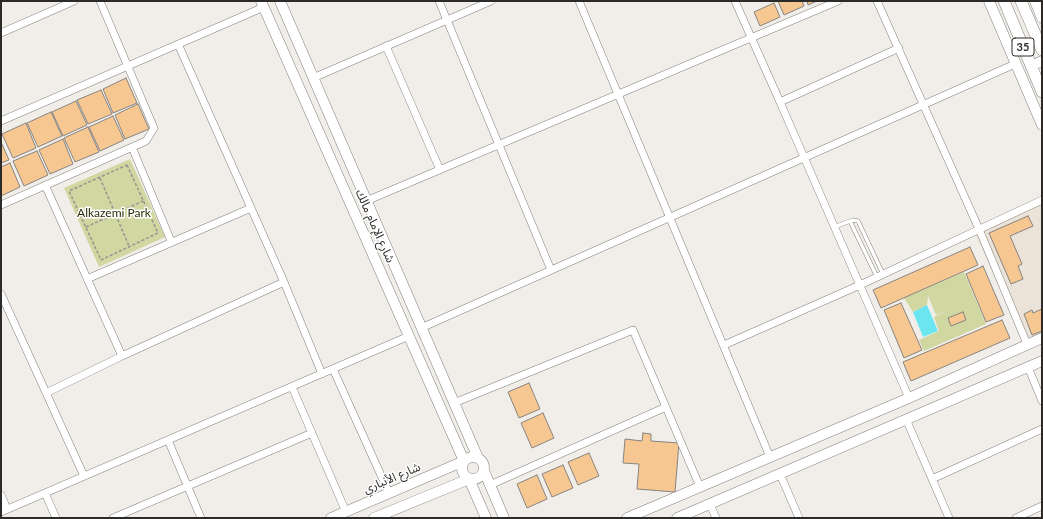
<!DOCTYPE html>
<meta charset="utf-8">
<style>
body{margin:0}
#map{position:relative;width:1043px;height:519px;overflow:hidden;background:#f1eeea;font-family:Lato,sans-serif}
canvas{display:block}
.frame{position:absolute;inset:0;border:2px solid #2c2b29;pointer-events:none}
</style>
<div id="map">
<canvas width="1043" height="519"></canvas>
<div class="frame"></div>
</div>
<script>
const ctx = document.querySelector('canvas').getContext('2d');
ctx.lineJoin = 'round';
function fillPath(path, color) {
  ctx.fillStyle = color;
  ctx.fill(path, 'evenodd');
}
function shape(rows) {
  const path = new Path2D();
  for (const r of rows) {
    if (r.length === 3) {
      path.moveTo(r[0] + r[2], r[1]);
      path.arc(r[0], r[1], r[2], 0, 2 * Math.PI);
      continue;
    }
    path.moveTo(r[0], r[1]);
    for (let i = 2; i < r.length; i += 2) path.lineTo(r[i], r[i + 1]);
  }
  return path;
}
function stroke(path, color, width, dash) {
  ctx.strokeStyle = color;
  ctx.lineWidth = width;
  ctx.lineCap = dash ? 'butt' : 'round';
  ctx.setLineDash(dash || []);
  ctx.stroke(path);
}
function label(font, color, halo, rows, align = 'center') {
  ctx.font = font + ' Lato,"Noto Sans Arabic",sans-serif';
  ctx.lineWidth = 3;
  ctx.setLineDash([]);
  ctx.textBaseline = 'middle';
  ctx.strokeStyle = halo;
  ctx.fillStyle = color;
  for (const [text, x, y, turn = 0] of rows) {
    ctx.save();
    ctx.translate(x, y);
    ctx.rotate((+turn || 0) * Math.PI / 180);
    ctx.textAlign = isNaN(turn) ? turn : align;
    if (halo) ctx.strokeText(text, 0, 0);
    ctx.fillText(text, 0, 0);
    ctx.restore();
  }
}
const built = shape([
 [1042,204,1042,336,1025,343,975,234]
]);
const green = shape([
 [130,159,165,237,99,267,64,188],
 [964,272,986,324,924,351,919,340,939,331,934,317,946,311,936,315,928,296,927,305,913,312,904,298]
]);
const water = shape([
 [927,305,938,331,923,337,913,312]
]);
const building = shape([
 [778,1,802,1,804,6,784,15,778,1],
 [807,1,817,1,808,5,807,1],
 [774,3,780,17,760,26,754,12,774,3],
 [126,78,137,103,113,113,103,89,126,78],
 [101,90,112,114,88,124,77,100,101,90],
 [76,101,87,125,63,136,52,112,76,101],
 [138,104,149,129,125,139,115,115,138,104],
 [51,112,62,136,38,147,27,123,51,112],
 [113,116,124,140,100,151,89,127,113,116],
 [26,123,36,148,13,158,2,134,26,123],
 [88,127,99,152,75,162,64,138,88,127],
 [63,139,73,164,50,174,39,150,63,139],
 [1,142,9,160,1,163,1,142],
 [37,151,48,175,24,186,13,161,37,151],
 [10,163,20,187,1,196,1,167,10,163],
 [1028,216,1033,226,1010,236,1022,264,1018,266,1023,279,1011,284,989,233,1028,216],
 [970,247,978,265,881,308,873,290,970,247],
 [983,266,1004,315,986,322,966,274,983,266],
 [901,303,922,350,904,358,884,310,901,303],
 [1042,309,1042,331,1032,335,1024,314,1032,310,1033,313,1042,309],
 [963,312,966,320,951,326,948,318,963,312],
 [1002,320,1010,338,911,381,903,362,1002,320],
 [529,383,540,409,519,418,508,392,529,383],
 [543,413,554,438,532,448,521,423,543,413],
 [643,433,651,434,651,441,679,443,675,492,637,489,639,464,623,463,625,439,642,441,643,433],
 [589,453,599,476,578,485,568,462,589,453],
 [563,465,573,488,552,497,542,474,563,465],
 [537,475,547,499,527,508,517,484,537,475]
]);
const path = shape([
 [127,165,158,233,101,260,69,191,127,165],
 [100,178,129,246],
 [86,227,143,201]
]);
const lane = shape([
 [850,221,877,277],
 [834,227,853,220,858,221,883,274]
]);
const street = shape([
 [439,1,551,270],
 [579,1,770,457],
 [735,1,780,102],
 [877,1,979,229,1027,344],
 [1,33,74,1],
 [178,44,284,282,322,374],
 [386,46,440,170],
 [899,48,780,102,909,398],
 [313,78,491,1],
 [1,121,264,7],
 [132,147,171,241],
 [45,185,122,356],
 [366,201,838,1],
 [1,205,146,141,154,128,100,1],
 [87,279,251,208],
 [1,294,84,476],
 [421,328,1015,64],
 [724,345,860,285,1042,200],
 [1028,367,1042,401],
 [333,369,389,493],
 [292,387,346,512],
 [46,393,122,356,284,282],
 [454,403,633,330,700,487],
 [906,419,949,518],
 [168,440,201,518],
 [780,474,799,518],
 [932,479,1042,429],
 [490,485,666,407],
 [45,493,56,518],
 [1,495,7,509],
 [710,504,716,518],
 [1,512,409,336],
 [113,518,312,433],
 [1016,518,1042,506]
]);
const secondary = shape([
 [261,1,464,461,331,518],
 [280,1,478,458],
 [989,1,1042,125],
 [1035,1,1042,18],
 [1031,66,1042,61],
 [473,468,11],
 [484,471,504,518],
 [374,518,469,479,486,518],
 [627,518,909,398,1042,338],
 [677,518,1042,361]
]);
const primary = shape([
 [1004,1,1042,92],
 [1021,1,1042,50]
]);
const shields = [
 [1023,47,22]
];
const shieldNames = [
 ["35",1023,47]
];
const parkNames = [
 ["Alkazemi Park",114,213]
];
const streetNames = [
 ["شارع الإمام مالك",375,226,66],
 ["شارع الأنباري",392,478,-23]
];
fillPath(built, '#ebe2d8');
fillPath(green, '#d1d7a0');
fillPath(water, '#6be6f1');
fillPath(building, '#f7c792');
stroke(building, '#868380', 1);
stroke(lane, '#83807c', 4.5);
stroke(street, '#83807c', 8);
stroke(secondary, '#83807c', 11);
stroke(primary, '#83807c', 12);
stroke(path, '#959390', 1.5, [3, 2]);
stroke(lane, '#fff', 3.5);
stroke(street, '#fff', 7);
stroke(secondary, '#fff', 10);
stroke(primary, '#fff', 11);
for (const [x, y, w] of shields) {
  const box = new Path2D();
  box.roundRect(x - w / 2, y - 9, w, 18, 3);
  ctx.fillStyle = '#fff';
  ctx.fill(box);
  stroke(box, '#2c2b29', 1);
}
label('bold 11px', '#2c2b29', null, shieldNames);
label('12px', '#2b2e08', '#fff', parkNames);
label('12px', '#2c2b29', '#fff', streetNames);
</script>
